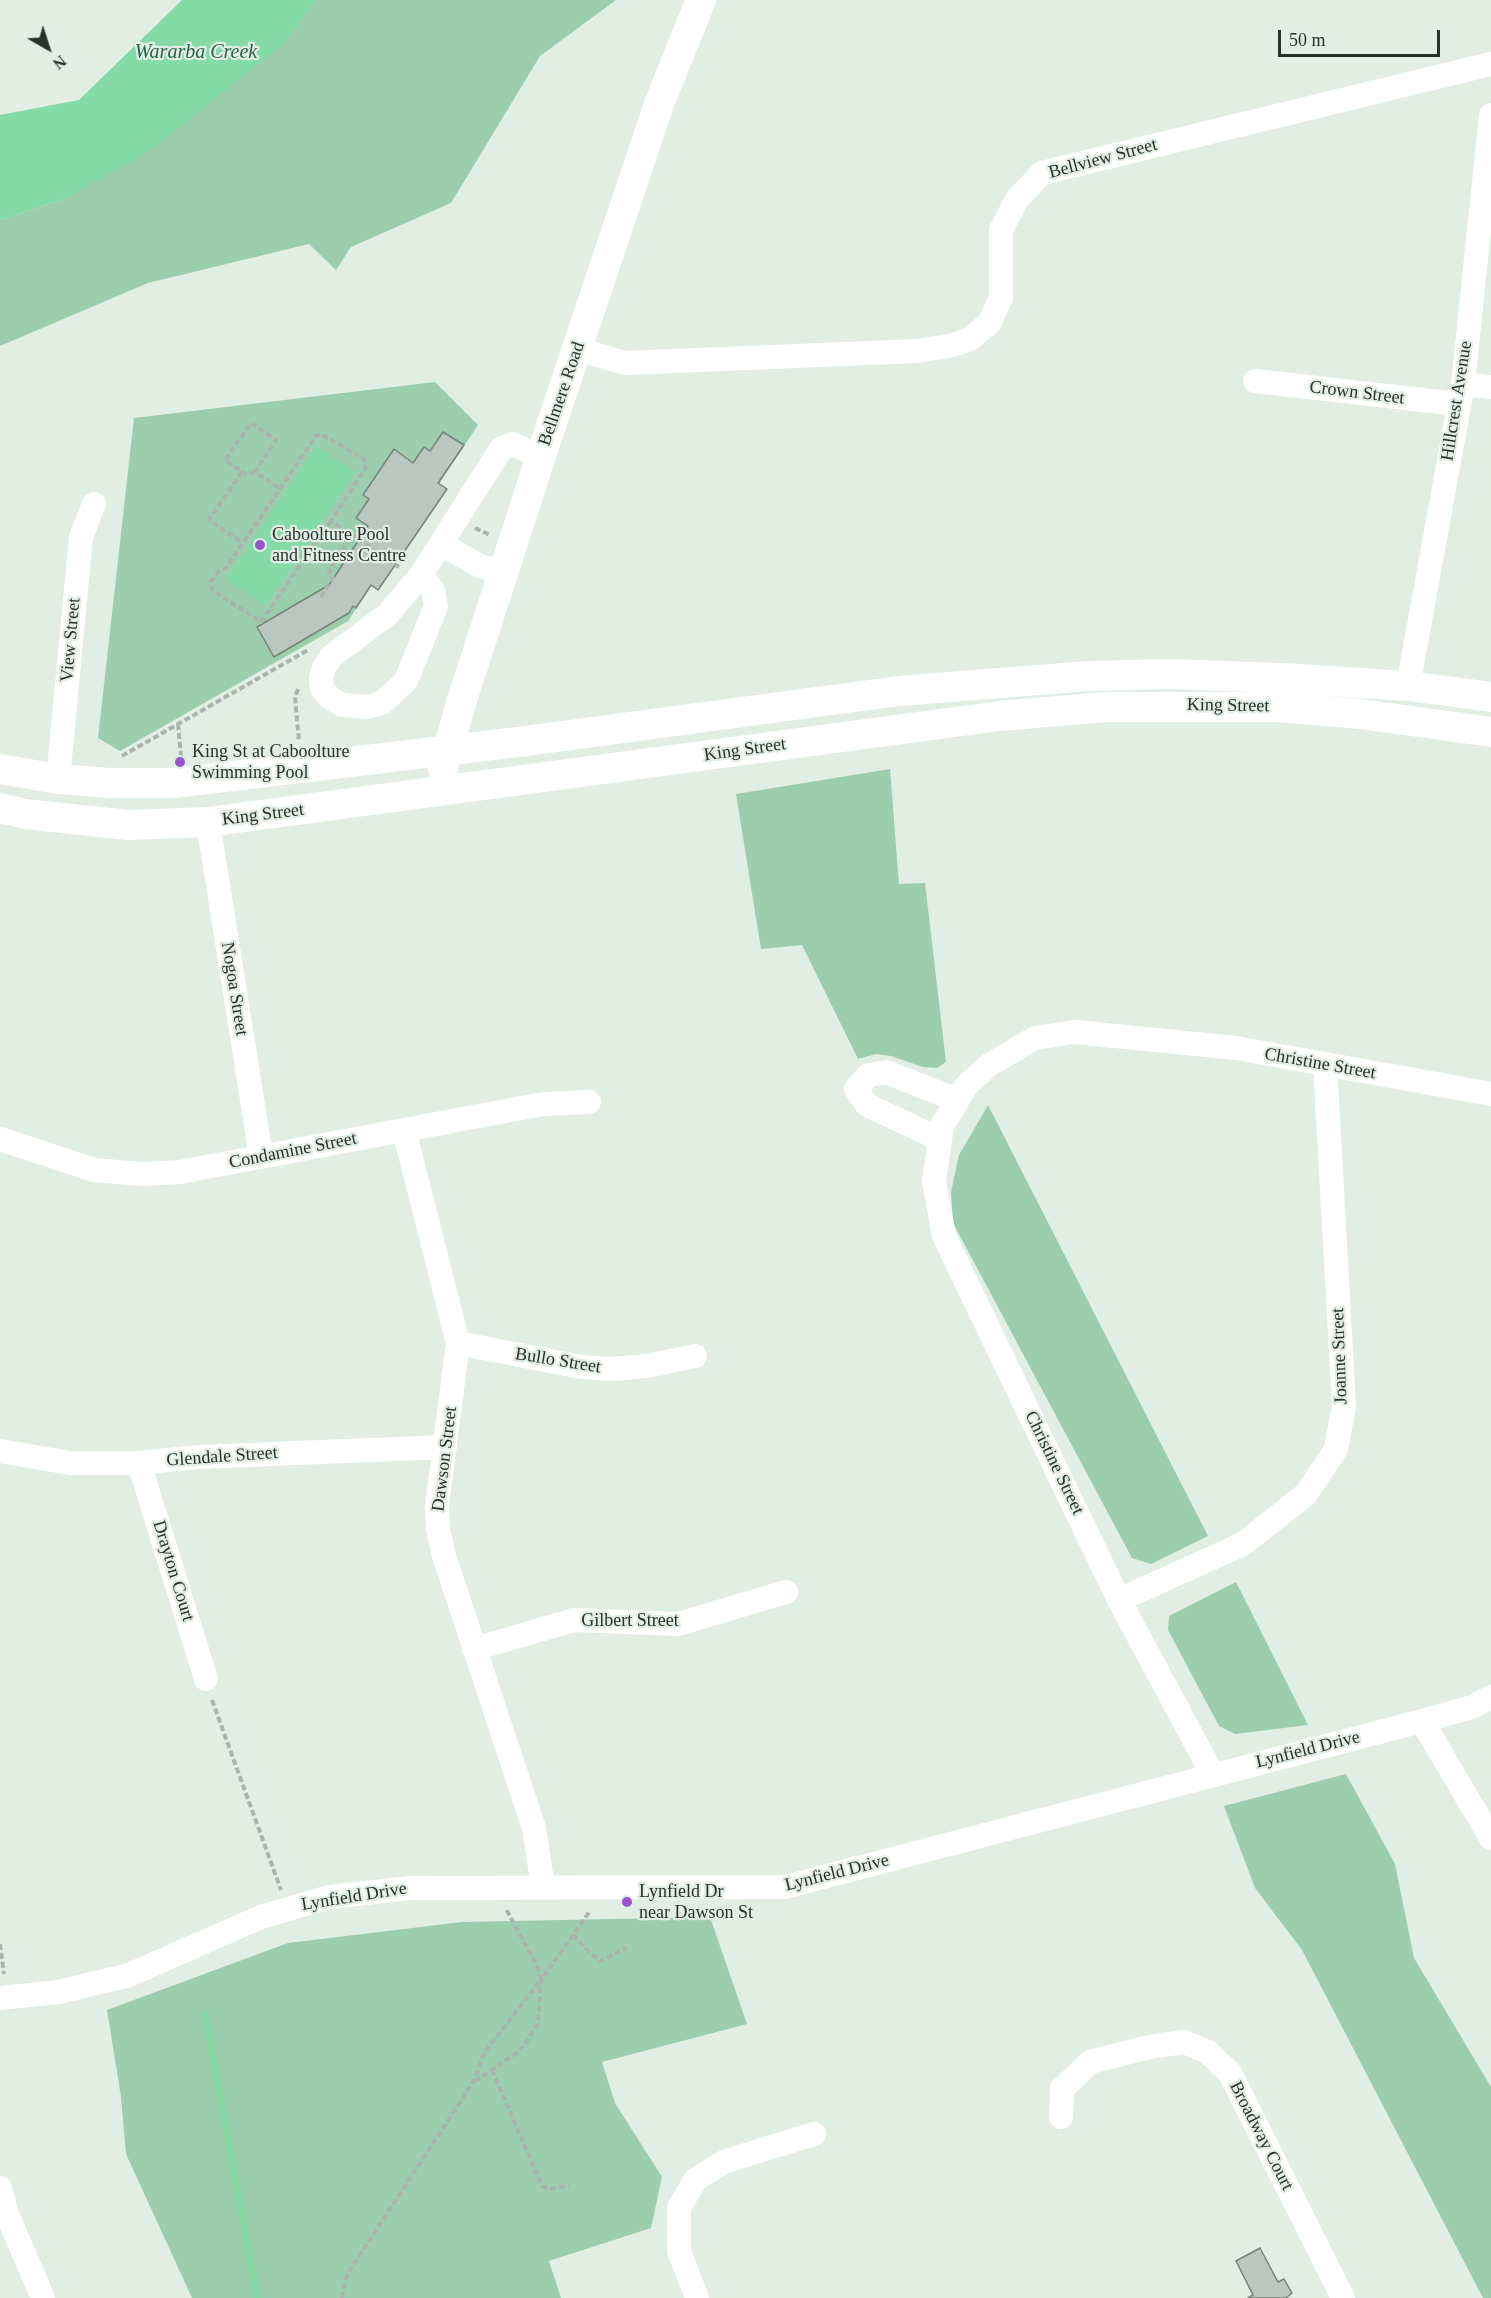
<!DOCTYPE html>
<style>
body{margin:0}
#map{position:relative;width:1491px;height:2298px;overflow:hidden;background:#e0eee4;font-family:"Times New Roman",serif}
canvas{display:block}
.north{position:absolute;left:18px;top:18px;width:60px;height:60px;-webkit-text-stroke:4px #e0eee4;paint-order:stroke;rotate:141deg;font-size:16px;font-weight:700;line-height:24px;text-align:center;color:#2a302c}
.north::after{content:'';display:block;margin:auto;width:21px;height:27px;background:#2a302c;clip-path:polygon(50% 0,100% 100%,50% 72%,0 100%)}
.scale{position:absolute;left:1278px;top:30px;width:162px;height:27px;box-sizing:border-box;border:3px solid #2a302c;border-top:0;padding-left:8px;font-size:18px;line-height:21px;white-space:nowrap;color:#2a302c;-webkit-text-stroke:4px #e0eee4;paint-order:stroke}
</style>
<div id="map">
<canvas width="1491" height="2298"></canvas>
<div class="north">N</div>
<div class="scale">50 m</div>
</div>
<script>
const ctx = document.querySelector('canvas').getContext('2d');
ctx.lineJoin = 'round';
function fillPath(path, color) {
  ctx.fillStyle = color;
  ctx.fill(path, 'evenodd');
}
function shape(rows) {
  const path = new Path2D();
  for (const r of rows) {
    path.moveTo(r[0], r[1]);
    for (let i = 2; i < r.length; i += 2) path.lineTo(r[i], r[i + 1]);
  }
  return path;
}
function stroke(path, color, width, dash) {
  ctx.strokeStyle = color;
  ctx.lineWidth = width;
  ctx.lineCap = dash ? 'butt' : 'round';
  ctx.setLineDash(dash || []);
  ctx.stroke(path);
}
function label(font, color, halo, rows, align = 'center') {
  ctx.font = font + ' "Times New Roman",serif';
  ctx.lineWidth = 4.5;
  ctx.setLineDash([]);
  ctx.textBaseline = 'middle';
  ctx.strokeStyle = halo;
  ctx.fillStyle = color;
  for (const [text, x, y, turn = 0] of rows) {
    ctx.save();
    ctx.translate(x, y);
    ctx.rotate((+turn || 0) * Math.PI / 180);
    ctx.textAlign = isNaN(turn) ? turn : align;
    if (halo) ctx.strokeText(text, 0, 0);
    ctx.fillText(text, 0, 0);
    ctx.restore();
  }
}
const green = shape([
 [316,0,616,0,540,56,451,203,351,247,336,270,309,244,148,283,0,346,0,220,64,199,282,44],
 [435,382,478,425,348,621,120,751,98,738,134,418],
 [890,769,899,884,925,883,946,1062,937,1068,923,1067,891,1056,876,1054,858,1059,802,945,761,949,736,794],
 [988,1105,1208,1536,1151,1564,1132,1558,953,1223,951,1192,959,1155],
 [1236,1582,1308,1725,1235,1734,1219,1726,1168,1630,1169,1616],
 [1346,1774,1395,1864,1414,1958,1491,2087,1491,2298,1483,2298,1302,1950,1255,1888,1224,1806],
 [710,1917,747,2024,602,2062,615,2103,662,2177,651,2228,549,2261,561,2298,192,2298,126,2154,121,2097,107,2010,288,1943,462,1922]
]);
const water = shape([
 [182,0,316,0,283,44,151,150,64,199,0,220,0,115,79,100],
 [316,446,355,472,265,606,226,579]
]);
const stream = shape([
 [205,2014,257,2298]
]);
const building = shape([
 [443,432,464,445,438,483,447,489,378,590,371,585,356,608,353,606,349,613,274,657,257,627,329,585,368,526,356,518,369,499,363,495,394,449,413,463,424,447,430,451,443,432],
 [1260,2248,1278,2282,1284,2279,1292,2293,1286,2298,1248,2298,1253,2295,1236,2261,1260,2248]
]);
const path = shape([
 [242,472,209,520,243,543],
 [255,472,247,475,225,460,251,423,276,440,255,472,280,489],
 [331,521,261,622,212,590,211,581,218,572,226,568,316,436,321,434,364,459,366,464,365,469,331,521,399,567],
 [475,528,490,535],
 [321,597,333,578,329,572,352,536],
 [298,689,295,697,299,742],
 [178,724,181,756],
 [122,756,308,650],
 [212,1700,281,1890],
 [573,1935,590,1953,601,1961,626,1948],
 [0,1944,4,1974],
 [492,2070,542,2186,550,2189,569,2185],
 [475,2081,517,2053,527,2041,538,2024,541,1980,590,1911],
 [342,2298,345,2280,350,2270,474,2081,484,2053,541,1980,537,1966,506,1909]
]);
const minor = shape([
 [577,349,625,363,918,351,953,345,970,339,989,323,1001,298,1001,230,1017,199,1042,173,1491,64],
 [1255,381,1458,404],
 [1463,384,1491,387],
 [441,544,480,566,503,573],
 [421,575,388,614,332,656,324,667,321,679,322,688,330,698,342,705,368,707,382,703,406,681,436,606,433,590,421,575,501,449,512,444,541,456],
 [1408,686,1463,384,1491,115],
 [58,779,81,537,94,504],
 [208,822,261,1156],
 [404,1130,458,1343,437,1505,438,1529,444,1556,534,1828,543,1887],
 [0,1139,94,1170,142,1174,180,1172,543,1104,589,1102],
 [939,1139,867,1105,856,1089,868,1075,886,1072,957,1100],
 [458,1343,581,1367,613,1369,647,1366,695,1356],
 [0,1451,70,1463,139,1463,199,1457,445,1447],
 [139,1463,206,1679],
 [1119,1600,1243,1544,1306,1494,1336,1449,1344,1406,1325,1065],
 [474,1649,574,1620,678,1624,786,1592],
 [1422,1721,1491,1838],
 [1213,1775,1119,1600,944,1236,934,1181,942,1126,966,1086,989,1065,1035,1038,1075,1032,1236,1048,1491,1094],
 [0,1998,59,1992,129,1975,261,1917,329,1897,411,1888,785,1887,1422,1721,1472,1707,1491,1697],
 [1061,2117,1062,2089,1090,2062,1149,2047,1184,2042,1208,2052,1230,2073,1343,2298],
 [0,2188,7,2214,43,2298],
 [697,2298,679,2251,679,2207,696,2179,726,2161,814,2134]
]);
const major = shape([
 [443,768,461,703,541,456,659,104,701,0],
 [0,769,58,779,110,783,174,783,526,741,899,691,1089,676,1169,674,1282,678,1408,686,1491,697],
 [0,808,25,814,128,825,208,822,1000,716,1105,707,1280,707,1360,714,1491,732]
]);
const markers = [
 [260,545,6,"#9555cb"],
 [180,762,6,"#9555cb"],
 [627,1902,6,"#9555cb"]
];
const streetNames = [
 ["Bellview Street",1103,159,-15],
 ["Crown Street",1357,393,7],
 ["Bellmere Road",562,394,-71],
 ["Hillcrest Avenue",1457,401,-81],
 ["View Street",71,640,-85],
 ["King Street",1228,706,1],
 ["King Street",745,750,-8],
 ["King Street",263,815,-7],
 ["Nogoa Street",234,989,81],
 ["Christine Street",1320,1064,10],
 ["Condamine Street",293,1151,-11],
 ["Joanne Street",1340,1356,-92],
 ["Bullo Street",558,1361,9],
 ["Glendale Street",222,1457,-4],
 ["Dawson Street",445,1459,-83],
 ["Christine Street",1054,1463,64],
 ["Drayton Court",173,1571,73],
 ["Gilbert Street",630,1621],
 ["Lynfield Drive",1308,1750,-14],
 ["Lynfield Drive",837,1873,-14],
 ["Lynfield Drive",354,1897,-9],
 ["Broadway Court",1261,2136,63]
];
const poiNames = [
 ["Caboolture Pool",272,535],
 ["and Fitness Centre",272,556],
 ["King St at Caboolture",192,752],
 ["Swimming Pool",192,773],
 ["Lynfield Dr",639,1892],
 ["near Dawson St",639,1913]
];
const waterNames = [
 ["Wararba Creek",196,53]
];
fillPath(green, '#9cceae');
fillPath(water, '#84dba7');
stroke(stream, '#84dba7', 7);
fillPath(building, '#b9c7be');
stroke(building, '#75837a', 1.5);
stroke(path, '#a8b4ac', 4, [6, 3]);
stroke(minor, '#fff', 24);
stroke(major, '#fff', 30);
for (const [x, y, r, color] of markers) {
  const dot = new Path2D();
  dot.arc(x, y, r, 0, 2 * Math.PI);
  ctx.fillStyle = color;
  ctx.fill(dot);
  stroke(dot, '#e0eee4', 2);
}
label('18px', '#2a302c', '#e0eee4', streetNames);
label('18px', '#2a302c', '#e0eee4', poiNames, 'left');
label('italic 20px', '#266442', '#e0eee4', waterNames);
</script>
